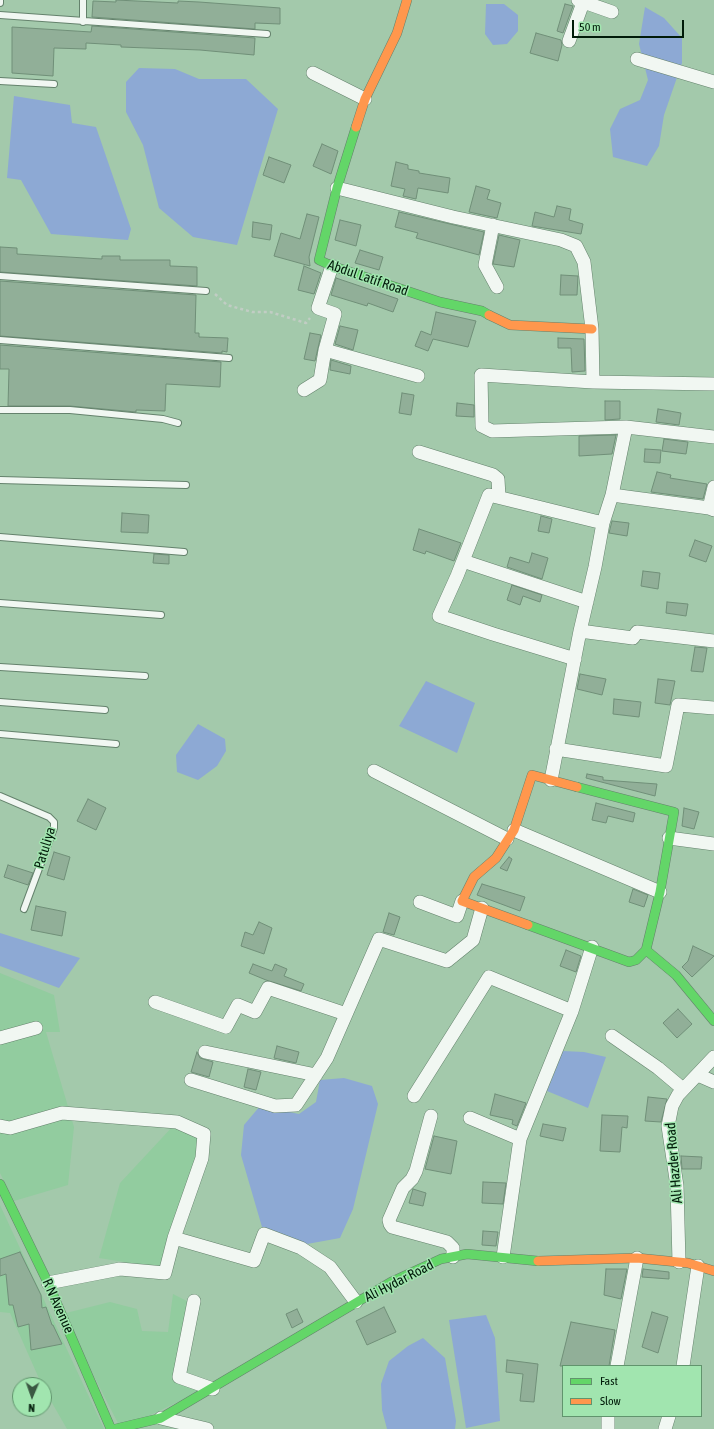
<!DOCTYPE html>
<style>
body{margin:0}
#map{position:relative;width:714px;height:1429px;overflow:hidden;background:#a3c9ab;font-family:"Asap Condensed",sans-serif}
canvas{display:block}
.legend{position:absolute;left:562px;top:1365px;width:140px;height:52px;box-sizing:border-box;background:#a1e5af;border:1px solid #61946d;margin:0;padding:5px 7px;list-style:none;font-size:12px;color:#011b09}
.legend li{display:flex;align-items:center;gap:8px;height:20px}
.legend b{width:20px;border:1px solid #61946d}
.north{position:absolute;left:12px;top:1377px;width:40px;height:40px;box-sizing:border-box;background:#a1e5af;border:1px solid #61946d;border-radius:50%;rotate:182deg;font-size:11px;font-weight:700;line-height:16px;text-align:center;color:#011b09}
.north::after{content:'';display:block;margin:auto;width:14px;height:18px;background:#3a5842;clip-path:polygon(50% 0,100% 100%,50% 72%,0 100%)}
.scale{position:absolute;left:572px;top:20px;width:112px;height:18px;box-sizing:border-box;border:2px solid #011b09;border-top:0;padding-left:5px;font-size:12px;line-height:14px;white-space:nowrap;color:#011b09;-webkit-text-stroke:3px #a1e5af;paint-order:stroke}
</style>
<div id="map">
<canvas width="714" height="1429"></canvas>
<ul class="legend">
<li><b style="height:5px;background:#63d668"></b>Fast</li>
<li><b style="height:5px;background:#ff974d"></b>Slow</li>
</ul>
<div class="north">N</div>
<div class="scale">50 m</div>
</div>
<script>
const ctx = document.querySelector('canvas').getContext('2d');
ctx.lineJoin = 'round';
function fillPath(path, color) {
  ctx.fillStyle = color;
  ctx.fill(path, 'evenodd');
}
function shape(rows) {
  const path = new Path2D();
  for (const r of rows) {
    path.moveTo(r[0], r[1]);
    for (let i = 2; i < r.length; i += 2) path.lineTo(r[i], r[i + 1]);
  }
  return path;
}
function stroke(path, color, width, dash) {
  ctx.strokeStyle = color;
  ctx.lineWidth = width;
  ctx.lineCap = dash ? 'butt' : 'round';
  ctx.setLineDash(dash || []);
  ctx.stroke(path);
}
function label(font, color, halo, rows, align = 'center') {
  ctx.font = font + ' "Asap Condensed",sans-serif';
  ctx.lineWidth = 3;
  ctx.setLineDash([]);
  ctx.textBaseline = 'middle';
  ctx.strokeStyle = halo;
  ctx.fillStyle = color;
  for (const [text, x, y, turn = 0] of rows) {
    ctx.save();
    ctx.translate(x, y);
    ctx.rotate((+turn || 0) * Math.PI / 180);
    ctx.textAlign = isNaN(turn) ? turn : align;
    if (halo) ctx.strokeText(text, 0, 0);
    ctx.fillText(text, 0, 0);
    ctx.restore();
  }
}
const built = shape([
 [0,973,54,995,60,1032,46,1032,74,1127,68,1185,14,1201,0,1173],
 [174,1125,198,1138,198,1157,162,1268,99,1258,120,1183],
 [0,1205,76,1369,104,1429,67,1429,44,1389,44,1385,41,1383,10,1313,0,1312],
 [173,1294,187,1301,174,1381,201,1391,121,1429,62,1314,110,1302,137,1309,142,1331,168,1332]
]);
const water = shape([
 [486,4,504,4,518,15,518,31,507,44,493,45,485,34],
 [645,7,664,18,682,38,682,63,664,115,659,146,647,166,613,157,610,129,620,109,640,100,648,80,639,44],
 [139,68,175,69,199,79,246,79,278,109,237,245,193,237,159,208,143,145,126,112,126,82],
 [14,96,70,105,72,123,96,127,131,229,128,240,51,234,21,180,7,178],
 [426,681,475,703,457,753,399,726],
 [198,724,225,739,226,751,217,766,198,780,177,772,176,755],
 [0,933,80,958,59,988,0,966],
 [563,1051,584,1052,606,1057,588,1108,547,1091],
 [344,1078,372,1086,378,1104,353,1209,340,1238,307,1244,262,1227,241,1155,244,1125,260,1106,299,1114,316,1102,320,1080],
 [486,1315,495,1338,500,1421,466,1428,449,1320],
 [423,1338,445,1358,456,1421,455,1429,387,1429,382,1410,381,1384,389,1361,408,1346]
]);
const building = shape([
 [116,0,178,3,178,1,199,2,280,8,280,24,255,23,255,29,92,17,93,1,116,2,116,0],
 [565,4,573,6,563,33,557,31,565,4],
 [92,26,255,38,254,55,200,50,121,47,121,45,86,43,86,49,54,48,53,76,12,73,12,27,91,32,92,26],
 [536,33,561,40,562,45,558,61,530,53,536,33],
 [322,144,338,151,331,174,313,166,322,144],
 [269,157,291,165,284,183,263,175,269,157],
 [396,162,408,165,408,169,419,171,419,173,450,178,448,193,418,188,416,199,403,196,405,189,391,186,396,162],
 [476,186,490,190,487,199,501,203,497,218,469,212,476,186],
 [557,206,571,209,569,220,583,224,581,234,532,226,535,212,554,217,557,206],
 [399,212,484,232,479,255,416,238,418,233,395,227,399,212],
 [307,214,319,217,309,257,310,266,274,256,281,233,300,239,307,214],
 [340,220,361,225,356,246,335,240,340,220],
 [253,222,272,225,270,240,252,237,253,222],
 [499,235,520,240,514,267,493,264,499,235],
 [0,247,17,248,17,254,102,259,102,256,120,256,120,260,170,260,170,266,197,267,197,286,0,272,0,247],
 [360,250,383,257,379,270,355,263,360,250],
 [304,266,321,273,314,294,298,290,304,266],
 [561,275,578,276,577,295,560,295,561,275],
 [336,278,398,299,393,312,368,303,367,306,331,295,336,278],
 [0,281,196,295,195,333,199,333,199,337,228,338,227,352,222,351,222,353,0,336,0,281],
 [436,312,476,321,468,347,433,339,428,351,415,346,421,331,431,335,436,312],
 [340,326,358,330,353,350,335,344,340,326],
 [310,333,321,335,315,361,304,359,310,333],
 [558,338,584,339,585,371,572,372,571,348,558,348,558,338],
 [0,345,221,362,220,387,166,384,165,411,136,410,136,412,70,406,8,406,9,369,0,369,0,345],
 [331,360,351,366,350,374,330,370,331,360],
 [402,393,414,395,411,415,399,413,402,393],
 [605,401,620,401,620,419,605,420,605,401],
 [457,403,474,405,474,417,456,416,457,403],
 [658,409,681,413,679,425,656,422,658,409],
 [616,435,612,454,579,456,579,436,616,435],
 [664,439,688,442,686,454,662,451,664,439],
 [645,449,661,450,660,463,644,462,645,449],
 [657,472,671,475,670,478,707,484,703,499,651,492,657,472],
 [122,513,149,515,148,533,121,532,122,513],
 [541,516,552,519,549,533,538,531,541,516],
 [612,521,629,523,627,536,609,533,612,521],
 [419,529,461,543,454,561,426,551,425,554,413,550,419,529],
 [695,540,712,546,706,562,689,556,695,540],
 [532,553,548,558,542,579,507,567,510,557,529,563,532,553],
 [154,554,169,555,169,564,153,563,154,554],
 [643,571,660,573,658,589,641,586,643,571],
 [512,585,542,595,540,602,523,596,520,605,507,600,512,585],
 [667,602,688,604,686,616,666,613,667,602],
 [695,647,707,648,703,672,691,671,695,647],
 [580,674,606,679,602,695,577,689,580,674],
 [658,679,675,681,670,705,655,703,658,679],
 [614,699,641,702,639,717,613,714,614,699],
 [587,774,603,777,603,780,657,784,655,796,586,778,587,774],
 [88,799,106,808,96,830,77,821,88,799],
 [596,803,635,813,633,822,608,816,606,823,592,820,596,803],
 [684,808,699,812,694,829,682,826,684,808],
 [54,852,70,857,64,880,47,875,54,852],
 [509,857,512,859,507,871,500,868,509,857],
 [8,865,33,873,28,885,4,877,8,865],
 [482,884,525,897,520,911,477,895,482,884],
 [633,889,648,895,644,907,629,902,633,889],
 [36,906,66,912,62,936,31,930,36,906],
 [389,913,400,917,394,935,383,932,389,913],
 [259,922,272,928,264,954,241,946,245,932,253,935,259,922],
 [693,946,714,956,692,977,682,967,688,961,693,946],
 [566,950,581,956,576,972,560,966,566,950],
 [253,964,272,971,275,964,287,969,284,976,304,984,301,991,266,980,249,973,253,964],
 [678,1009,692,1024,677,1038,663,1023,678,1009],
 [277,1046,299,1052,296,1063,274,1058,277,1046],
 [197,1052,200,1058,213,1062,209,1077,191,1072,197,1052],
 [248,1069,261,1072,256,1090,244,1087,248,1069],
 [495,1094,526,1103,517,1126,512,1124,513,1120,490,1115,495,1094],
 [648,1097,667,1099,661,1122,645,1121,648,1097],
 [602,1115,628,1116,627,1128,622,1127,620,1152,600,1151,602,1115],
 [543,1124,566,1128,563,1141,540,1136,543,1124],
 [434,1136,457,1141,451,1174,425,1169,434,1136],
 [681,1156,702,1157,701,1169,682,1169,681,1156],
 [483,1182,506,1183,503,1204,482,1203,483,1182],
 [413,1189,426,1193,423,1206,409,1203,413,1189],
 [483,1231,498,1232,496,1246,482,1245,483,1231],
 [20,1252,41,1295,42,1308,46,1307,52,1325,53,1325,62,1344,31,1350,29,1324,18,1327,13,1305,9,1305,6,1274,0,1276,0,1259,20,1252],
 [606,1269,627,1269,621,1299,604,1295,606,1269],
 [643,1269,669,1272,669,1279,642,1277,643,1269],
 [384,1307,396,1332,367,1345,356,1321,384,1307],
 [297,1309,303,1322,292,1328,286,1314,297,1309],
 [652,1312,668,1317,658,1353,642,1347,652,1312],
 [571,1322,615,1330,609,1366,560,1366,571,1322],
 [507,1360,538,1364,534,1402,520,1401,523,1374,506,1372,507,1360]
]);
const path = shape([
 [215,294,227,305,252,312,270,312,306,323,310,318]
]);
const lane = shape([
 [83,0,83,22],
 [0,3,0,0],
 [0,15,267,34],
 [0,81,54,84],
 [0,276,206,291],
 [0,340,229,358],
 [0,410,70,410,163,419,178,423],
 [0,480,186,485],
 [0,537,184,552],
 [0,603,161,615],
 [0,667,145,676],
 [0,702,105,710],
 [0,734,116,744],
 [0,796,49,817,54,822,54,828,24,909]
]);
const street = shape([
 [578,0,612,12],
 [569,41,584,0],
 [637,59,714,82],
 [313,73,365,99],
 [337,188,453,217,561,240,576,246,584,262,592,329,593,382],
 [493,225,485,265,497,287],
 [325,350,418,376],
 [714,384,593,382,481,375,482,426,492,431,626,427,714,437],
 [304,390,320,380,325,350,335,314,318,308,332,266],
 [626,427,612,495,709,508,714,510],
 [419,452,493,475,498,479,499,497],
 [709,508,714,487],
 [463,561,587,602],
 [580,631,633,638,637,632,714,641],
 [575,659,493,634,439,616,457,576,489,495,603,523],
 [556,749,666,766,678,705,714,708],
 [374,771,507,839],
 [551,780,580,631,595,567,603,523,612,495],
 [514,830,660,892],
 [669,838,714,844],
 [420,902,457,916,462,901],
 [155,1002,226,1027,238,1005,255,1012,268,988,346,1014],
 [612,1036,658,1068,683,1089],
 [0,1038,36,1028],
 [205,1052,316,1075],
 [698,1075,714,1082],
 [191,1080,275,1106,296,1105,327,1058,379,939,447,961,473,940,482,908],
 [414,1096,489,977,572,1011],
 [431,1116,416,1171,412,1179,403,1188,389,1220,390,1224,392,1227,447,1242,453,1248,453,1257],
 [470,1118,520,1139],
 [0,1126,10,1128,62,1113,177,1122,204,1134,202,1158,174,1238,165,1273,120,1269,48,1283],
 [174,1238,254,1261,264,1234,301,1248,330,1267,356,1302],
 [503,1257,520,1139,572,1011,592,947],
 [679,1262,677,1186,668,1126,672,1106,678,1095,714,1057],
 [194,1301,179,1377,213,1389],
 [617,1366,637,1258],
 [683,1366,698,1266],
 [608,1416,608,1429],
 [161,1418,207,1429],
 [665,1429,669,1416]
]);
const fast = shape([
 [356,127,337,188,319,260,332,266,440,302,482,311,489,315],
 [577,787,674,812,660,892,646,950],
 [528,925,629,962,636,960,646,950,676,975,714,1021],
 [0,1184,48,1283,111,1429],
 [115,1429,161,1418,391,1282,441,1259,467,1254,538,1261]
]);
const slow = shape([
 [356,127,365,99,397,33,407,0],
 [489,315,510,325,592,329],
 [528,925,462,901,474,877,496,858,514,830,532,775,577,787],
 [538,1261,637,1258,688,1263,714,1271]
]);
const streetNames = [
 ["Abdul Latif Road",368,278,19],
 ["Patuliya",45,848,-73],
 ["Ali Hazder Road",674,1163,-95],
 ["Ali Hydar Road",399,1281,-27],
 ["R N Avenue",58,1306,66]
];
fillPath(built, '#92cc9f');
fillPath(water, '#8da9d4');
fillPath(building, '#91af98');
stroke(building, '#708f78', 1);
stroke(lane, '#64826c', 8);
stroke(street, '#64826c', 14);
stroke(fast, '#64826c', 10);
stroke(slow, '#64826c', 10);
stroke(path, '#c1cdc4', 2.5, [3, 3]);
stroke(lane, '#f1f7f2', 6);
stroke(street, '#f1f7f2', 13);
stroke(fast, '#63d668', 9);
stroke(slow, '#ff974d', 9);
label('14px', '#011b09', '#a1e5af', streetNames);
</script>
